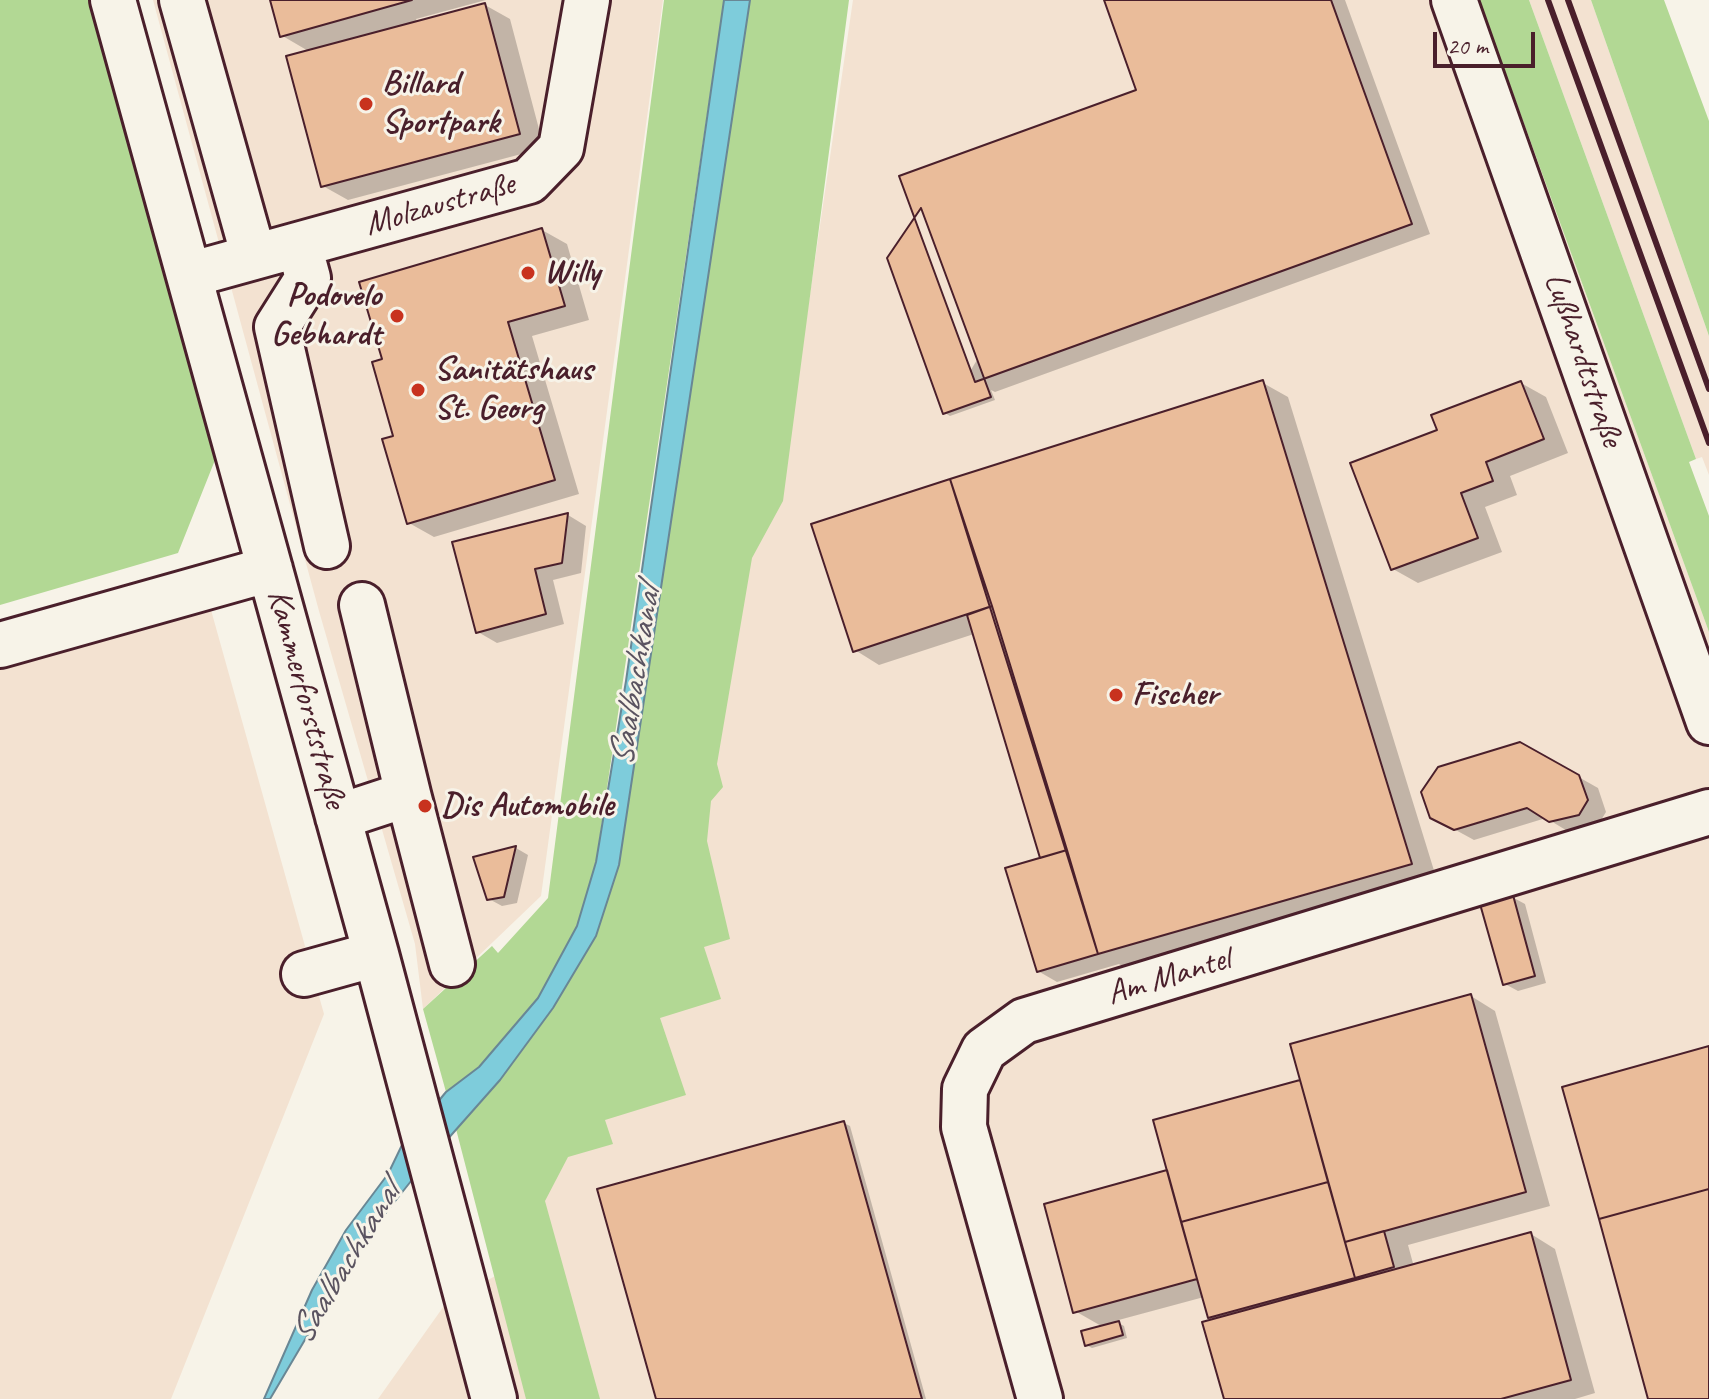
<!DOCTYPE html>
<meta charset="utf-8">
<style>
body{margin:0}
#map{position:relative;width:1709px;height:1399px;overflow:hidden;background:#f7f3e8;font-family:Caveat,sans-serif}
canvas{display:block}
.scale{position:absolute;left:1433px;top:32px;width:102px;height:36px;box-sizing:border-box;border:4px solid #4a1f2b;border-top:0;padding-left:10px;font-size:24px;line-height:28px;white-space:nowrap;color:#4a1f2b;-webkit-text-stroke:6px #f7f3e8;paint-order:stroke}
</style>
<div id="map">
<canvas width="1709" height="1399"></canvas>
<div class="scale">20 m</div>
</div>
<script>
const ctx = document.querySelector('canvas').getContext('2d');
ctx.lineJoin = 'round';
function fillPath(path, color) {
  ctx.fillStyle = color;
  ctx.fill(path, 'evenodd');
}
function shape(rows) {
  const path = new Path2D();
  for (const r of rows) {
    path.moveTo(r[0], r[1]);
    for (let i = 2; i < r.length; i += 2) path.lineTo(r[i], r[i + 1]);
  }
  return path;
}
function stroke(path, color, width, dash) {
  ctx.strokeStyle = color;
  ctx.lineWidth = width;
  ctx.lineCap = dash ? 'butt' : 'round';
  ctx.setLineDash(dash || []);
  ctx.stroke(path);
}
function label(font, color, halo, rows, align = 'center') {
  ctx.font = font + ' Caveat,sans-serif';
  ctx.lineWidth = 6;
  ctx.setLineDash([]);
  ctx.textBaseline = 'middle';
  ctx.strokeStyle = halo;
  ctx.fillStyle = color;
  for (const [text, x, y, turn = 0] of rows) {
    ctx.save();
    ctx.translate(x, y);
    ctx.rotate((+turn || 0) * Math.PI / 180);
    ctx.textAlign = isNaN(turn) ? turn : align;
    if (halo) ctx.strokeText(text, 0, 0);
    ctx.fillText(text, 0, 0);
    ctx.restore();
  }
}
const built = shape([
 [153,0,663,0,541,896,423,1009,415,944,319,611],
 [853,0,1479,0,1709,632,1709,1399,378,1399,446,1303,497,1275,667,902,724,532,780,499],
 [1529,0,1591,0,1709,336,1709,475,1702,457,1696,459],
 [211,610,324,1014,171,1399,0,1399,0,669]
]);
const green = shape([
 [0,0,95,0,219,450,178,553,0,605],
 [664,0,724,0,596,862,577,926,538,998,479,1067,446,1092,423,1009,492,946,498,953,548,898],
 [750,0,849,0,783,501,752,558,717,764,723,787,711,801,707,841,730,939,704,947,721,999,660,1018,686,1095,605,1120,613,1144,568,1157,545,1201,600,1399,526,1399,456,1129,500,1080,553,1008,619,865],
 [1479,0,1529,0,1696,459,1689,462,1709,516,1709,632],
 [1591,0,1664,0,1709,121,1709,336]
]);
const water = shape([
 [724,0,750,0,619,865,596,936,553,1008,500,1080,415,1176,362,1243,270,1399,264,1399,312,1290,346,1230,388,1174,402,1145,446,1092,479,1067,538,998,577,926,596,862,626,681,724,0]
]);
const shadow = shape([
 [272,0,486,0,416,19,418,23,485,5,510,19,544,148,348,200,323,186,310,52,281,35],
 [1106,0,1345,0,1430,234,995,392,991,390,995,400,950,416,945,413,1139,91],
 [542,230,567,244,589,320,532,336,579,494,434,537,409,523,384,360],
 [1263,383,1288,397,1436,877,1124,967,1119,964,1057,982,1038,971,1043,859,974,634,879,665,855,650],
 [1521,383,1546,397,1568,453,1510,476,1517,495,1485,507,1502,552,1418,583,1393,569,1440,431],
 [568,515,586,526,581,573,553,580,564,624,497,643,478,632],
 [1520,744,1598,788,1606,812,1598,825,1569,832,1546,818,1474,840,1452,828],
 [516,848,528,855,517,903,502,906,489,899,476,858],
 [1512,897,1525,904,1546,983,1518,991,1505,984],
 [1471,996,1495,1011,1550,1206,1408,1245,1414,1267,1531,1234,1555,1249,1595,1393,1575,1399,1226,1399,1216,1321,1209,1316,1204,1297,1115,1321,1124,1326,1127,1338,1092,1348,1086,1345,1103,1327,1075,1311,1170,1172,1156,1122,1303,1081],
 [844,1123,850,1126,926,1399,658,1399]
]);
const building = shape([
 [270,0,412,0,280,37,270,0],
 [1104,0,1331,0,1412,224,975,382,899,176,1136,90,1104,0],
 [485,3,520,134,321,187,286,56,485,3],
 [921,208,991,397,943,414,887,258,921,208],
 [542,228,565,306,508,322,555,480,407,524,382,439,393,436,372,362,382,359,359,282,542,228],
 [1263,380,1412,864,1098,954,950,479,1263,380],
 [1521,381,1544,439,1486,462,1493,481,1461,493,1478,538,1391,570,1350,463,1437,430,1431,415,1521,381],
 [950,479,992,606,853,652,811,524,950,479],
 [568,513,562,563,535,569,546,614,476,633,452,542,568,513],
 [992,606,1067,850,1040,858,967,615,992,606],
 [1520,742,1579,775,1588,800,1579,815,1549,822,1527,808,1454,830,1430,818,1421,792,1438,767,1520,742],
 [516,846,504,897,487,900,473,857,516,846],
 [1067,850,1098,954,1037,972,1005,868,1067,850],
 [1513,895,1535,976,1503,985,1480,904,1513,895],
 [1471,994,1526,1192,1345,1242,1290,1044,1471,994],
 [1709,1046,1709,1189,1599,1219,1562,1087,1709,1046],
 [1300,1080,1328,1182,1181,1222,1153,1120,1300,1080],
 [844,1121,922,1399,656,1399,597,1189,844,1121],
 [1167,1170,1197,1279,1073,1313,1044,1204,1167,1170],
 [1328,1182,1355,1278,1208,1318,1181,1222,1328,1182],
 [1709,1189,1709,1399,1648,1399,1599,1219,1709,1189],
 [1384,1231,1394,1267,1355,1278,1345,1242,1384,1231],
 [1531,1232,1571,1380,1501,1399,1224,1399,1202,1322,1531,1232],
 [1119,1321,1123,1335,1085,1346,1081,1331,1119,1321]
]);
const minor = shape([
 [113,0,376,954,494,1399],
 [182,0,254,257],
 [1454,0,1709,722],
 [299,245,308,278,277,327,327,546],
 [189,275,529,181,561,148,587,0],
 [0,645,270,569],
 [408,794,452,964],
 [338,817,408,794,362,605],
 [304,974,376,954],
 [1040,1399,964,1127,965,1089,984,1050,1024,1021,1709,812]
]);
const rail = shape([
 [1548,0,1709,443],
 [1568,0,1709,389]
]);
const markers = [
 [366,104,8,"#c8321e"],
 [528,273,8,"#c8321e"],
 [397,316,8,"#c8321e"],
 [418,390,8,"#c8321e"],
 [1116,695,8,"#c8321e"],
 [425,806,8,"#c8321e"]
];
const poiNames = [
 ["Billard",382,84],
 ["Sportpark",382,123],
 ["Willy",544,273],
 ["Podovelo",381,296,"right"],
 ["Gebhardt",381,335,"right"],
 ["Sanitätshaus",434,370],
 ["St. Georg",434,409],
 ["Fischer",1132,695],
 ["Dis Automobile",441,806]
];
const streetNames = [
 ["Molzaustraße",440,205,-16],
 ["Lußhardtstraße",1583,360,71],
 ["Kammerforststraße",306,699,75],
 ["Am Mantel",1169,977,-17]
];
const waterNames = [
 ["Saalbachkanal",636,677,-81],
 ["Saalbachkanal",346,1264,-59]
];
fillPath(built, '#f3e2d1');
fillPath(green, '#b2d894');
fillPath(water, '#7eccdb');
stroke(water, '#698795', 2);
fillPath(shadow, '#0003');
fillPath(building, '#eabc9a');
stroke(building, '#4a1f2b', 2);
stroke(minor, '#4a1f2b', 50);
stroke(minor, '#f7f3e8', 44);
stroke(rail, '#4a1f2b', 6);
for (const [x, y, r, color] of markers) {
  const dot = new Path2D();
  dot.arc(x, y, r, 0, 2 * Math.PI);
  ctx.fillStyle = color;
  ctx.fill(dot);
  stroke(dot, '#f7f3e8', 3);
}
label('bold 34px', '#4a1f2b', '#f7f3e8', poiNames, 'left');
label('34px', '#4a1f2b', '#f7f3e8', streetNames);
label('italic 36px', '#5a5360', '#f7f3e8', waterNames);
</script>
